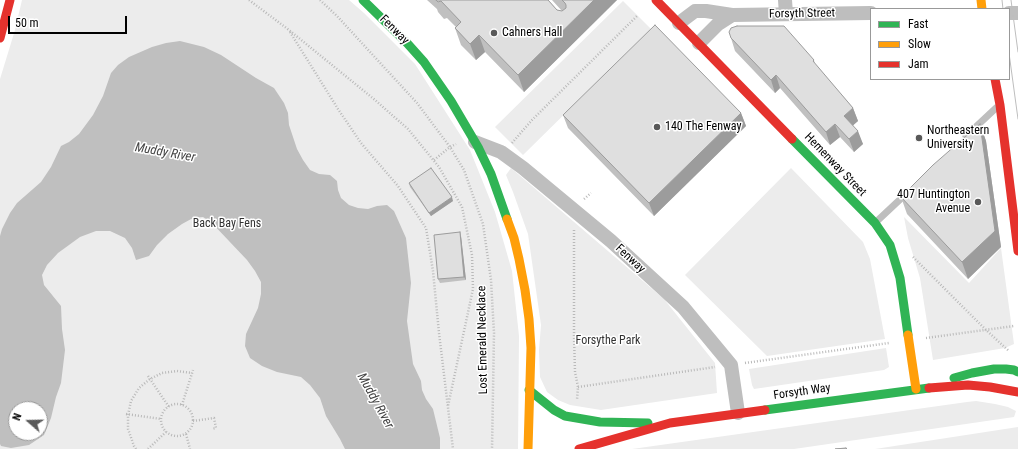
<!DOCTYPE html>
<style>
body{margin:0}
#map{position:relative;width:1018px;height:449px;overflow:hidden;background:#fff;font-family:"Roboto Condensed",sans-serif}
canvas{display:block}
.legend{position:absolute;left:870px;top:8px;width:140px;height:72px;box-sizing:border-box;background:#fff;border:1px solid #999;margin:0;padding:5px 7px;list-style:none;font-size:12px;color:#000}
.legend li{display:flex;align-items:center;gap:8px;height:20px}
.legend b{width:20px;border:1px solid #999}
.north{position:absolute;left:8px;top:401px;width:40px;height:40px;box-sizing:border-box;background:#fff;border:1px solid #999;border-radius:50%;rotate:290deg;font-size:11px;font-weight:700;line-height:16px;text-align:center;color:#000}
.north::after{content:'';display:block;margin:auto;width:14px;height:18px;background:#595959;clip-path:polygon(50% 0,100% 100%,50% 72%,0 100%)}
.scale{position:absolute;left:8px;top:16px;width:119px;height:18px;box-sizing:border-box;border:2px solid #000;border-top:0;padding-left:5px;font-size:12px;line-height:14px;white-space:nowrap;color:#000;-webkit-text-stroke:3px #fff;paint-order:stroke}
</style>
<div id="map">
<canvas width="1018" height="449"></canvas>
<ul class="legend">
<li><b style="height:5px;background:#30b455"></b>Fast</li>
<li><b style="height:5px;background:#ff9f0a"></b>Slow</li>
<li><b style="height:5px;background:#e5322d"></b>Jam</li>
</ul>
<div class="north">N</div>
<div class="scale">50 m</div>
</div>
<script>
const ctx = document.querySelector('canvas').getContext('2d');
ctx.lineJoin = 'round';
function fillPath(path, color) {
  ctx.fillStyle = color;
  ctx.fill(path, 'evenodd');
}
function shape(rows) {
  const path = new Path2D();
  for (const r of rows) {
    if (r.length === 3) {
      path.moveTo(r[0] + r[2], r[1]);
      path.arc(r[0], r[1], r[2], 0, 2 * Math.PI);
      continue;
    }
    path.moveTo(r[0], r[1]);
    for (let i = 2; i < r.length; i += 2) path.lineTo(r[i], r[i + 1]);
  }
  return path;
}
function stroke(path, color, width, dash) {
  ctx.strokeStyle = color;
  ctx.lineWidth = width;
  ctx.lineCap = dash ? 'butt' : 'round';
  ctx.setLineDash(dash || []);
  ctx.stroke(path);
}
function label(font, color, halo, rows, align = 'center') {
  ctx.font = font + ' "Roboto Condensed",sans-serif';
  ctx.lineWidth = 3;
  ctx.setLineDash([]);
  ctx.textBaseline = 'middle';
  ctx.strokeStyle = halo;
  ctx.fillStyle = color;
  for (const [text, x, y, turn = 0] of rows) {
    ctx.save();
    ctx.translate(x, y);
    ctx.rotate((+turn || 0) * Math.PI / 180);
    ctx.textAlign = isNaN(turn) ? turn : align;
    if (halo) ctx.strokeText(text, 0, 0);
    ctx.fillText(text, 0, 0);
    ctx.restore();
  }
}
const green = shape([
 [22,0,349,0,364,13,415,64,470,150,495,212,512,271,519,336,518,449,0,449,0,79,15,30],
 [16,409,40,409,40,433,16,433],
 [623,1,651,29,523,155,495,127],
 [511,168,664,299,715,363,717,393,601,410,570,405,558,400,547,392,540,377,539,350,541,325,528,234,513,192,506,175],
 [791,168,863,242,870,259,885,339,767,356,685,275],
 [904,217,969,283,1001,248,1014,344,1005,348,933,360,920,278,908,238],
 [886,348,889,367,884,370,754,389,752,385,749,369],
 [976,401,995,404,1008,407,1016,411,1014,417,794,449,632,449,967,402],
 [1018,427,1018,449,875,449]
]);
const water = shape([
 [180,41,204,47,221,55,256,78,274,88,284,103,288,113,289,125,297,149,303,160,310,170,319,174,330,175,337,181,338,190,341,198,349,205,358,208,368,209,377,206,387,205,394,211,406,238,411,283,407,321,413,364,421,381,422,390,426,399,433,409,440,438,440,449,345,449,340,439,326,416,320,398,310,385,301,377,277,372,262,366,250,358,245,346,246,334,258,308,261,294,261,282,255,271,247,260,211,222,203,217,193,218,182,224,168,234,157,245,149,256,136,260,132,248,125,238,110,231,96,231,80,237,58,253,47,265,42,275,44,285,61,306,62,329,65,350,61,383,56,397,51,418,44,435,29,445,11,448,1,446,0,444,0,236,2,229,10,213,17,203,41,182,51,167,61,146,69,142,79,134,93,115,103,96,111,73,118,65,129,57,152,47,166,43],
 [16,409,40,409,40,433,16,433]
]);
const path = shape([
 [249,0,289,30,375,100,408,129,439,167,462,207,472,255,473,289,448,406],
 [320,0,337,16,417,103,450,147,464,170,483,224,491,280,494,333,492,449],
 [290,32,338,109,361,143,398,186,426,228,433,271,439,333,453,449],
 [512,143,532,120,638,15],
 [434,160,450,147,456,144],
 [584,199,591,193],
 [574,230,574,335,575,372,578,387,577,400],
 [913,257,986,330,1009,351],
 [926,338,1014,326],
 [745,363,889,343],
 [148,376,169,407],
 [578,387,715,367],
 [177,420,16],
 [182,405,193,370],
 [126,414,161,419],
 [193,421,214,418,216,428,212,429],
 [186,434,190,449],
 [136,449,134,446,128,429,128,415,131,401,139,388,150,379,162,373,177,371,192,373],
 [148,449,166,432]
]);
const lane = shape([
 [966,136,996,108],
 [876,222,908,192]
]);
const street = shape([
 [785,0,786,14],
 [1009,13,1018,13],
 [679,23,695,11,706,11,732,15,871,13],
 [699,43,718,24,732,15],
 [475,142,501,152,523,168,611,241,683,307,731,365,738,413]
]);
const fast = shape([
 [363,0,407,43,424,62,451,101,478,147,491,174,507,219],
 [792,139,875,223,890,245,900,278,908,335],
 [954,378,972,373,994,369,1006,369,1014,370,1018,372],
 [529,390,554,410,565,416,600,422,648,423],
 [765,410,929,388]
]);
const slow = shape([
 [981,0,982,9],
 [507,219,514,238,519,259,525,290,529,319,531,348,528,449],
 [908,335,916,389]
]);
const jam = shape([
 [656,0,792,139],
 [0,38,10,0],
 [995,79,1000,105,1018,251],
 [929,388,968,385,990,387,1018,392],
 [579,449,670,423,765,410]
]);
const tram = shape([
 [1002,0,1003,9],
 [1011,0,1018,52],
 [1009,53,1018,119]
]);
const wall = shape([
 [427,0,548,0,557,10,562,11,552,0,617,0,524,92,485,52,476,60,461,45,455,28,456,27,447,18,444,19,438,12,437,9],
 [731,38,814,60,815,64,853,108,858,121,853,125,863,144,854,152,840,137,830,145,780,88,775,93,735,51],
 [741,113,746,126,654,216,568,128,563,115],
 [980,124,986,141,1001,247,968,279,907,214,901,197],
 [409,183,453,201,431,216,410,187],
 [460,232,461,236,466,280,440,283,438,279]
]);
const shadedWall = shape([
 [594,0,617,0,524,92,518,75],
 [479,35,485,52,476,60,470,44],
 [776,75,780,88,775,93,771,80],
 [853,108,858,121,849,129,844,116],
 [741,113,746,126,654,216,649,203],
 [835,124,840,137,830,145,826,132],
 [980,124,986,141,1001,247,968,279,962,262],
 [858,131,863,144,854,152,849,139],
 [452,197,453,201,431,216,429,213],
 [460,232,461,236,466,280,464,277]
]);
const building = shape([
 [436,0,548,0,557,10,562,11,566,8,566,5,565,3,562,0,594,0,518,75,479,35,470,44,455,28,461,22,441,1,438,2,436,0],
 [655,25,741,113,649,203,563,115,655,25],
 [737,26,784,26,814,60,813,61,853,108,844,116,858,131,849,139,835,124,826,132,776,75,771,80,731,38,729,32,731,28,737,26],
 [980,124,995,231,962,262,901,197,933,165,980,124],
 [431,168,452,197,429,213,409,183,431,168],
 [460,232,464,277,438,279,434,235,460,232],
 [846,448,847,449,835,449,846,448]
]);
const markers = [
 [494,33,4,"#595959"],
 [657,127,4,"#595959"],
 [919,138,4,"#595959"],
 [978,202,4,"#595959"]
];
const streetNames = [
 ["Forsyth Street",802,14,-1],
 ["Fenway",394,30,45],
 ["Hemenway Street",835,165,46],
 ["Fenway",630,259,43],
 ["Lost Emerald Necklace",483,340,-91],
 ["Forsyth Way",802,392,-8]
];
const poiNames = [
 ["Cahners Hall",502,33],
 ["140 The Fenway",665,127],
 ["Northeastern",927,131],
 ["University",927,145],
 ["407 Huntington",970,195,"right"],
 ["Avenue",970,209,"right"]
];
const parkNames = [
 ["Back Bay Fens",227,224],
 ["Forsythe Park",608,341]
];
const waterNames = [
 ["Muddy River",165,153,10],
 ["Muddy River",375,401,61]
];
fillPath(green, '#ececec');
fillPath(water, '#bfbfbf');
stroke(path, '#b9b9b9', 2.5, [1, 2]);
stroke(lane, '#bebebe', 7);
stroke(street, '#bebebe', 14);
stroke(fast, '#30b455', 9);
stroke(slow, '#ff9f0a', 9);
stroke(jam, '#e5322d', 9);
stroke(tram, '#bebebe', 1);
fillPath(wall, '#c0c0c0');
fillPath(shadedWall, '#9c9c9c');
fillPath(building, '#dfdfdf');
stroke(building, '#9c9c9c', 1);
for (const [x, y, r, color] of markers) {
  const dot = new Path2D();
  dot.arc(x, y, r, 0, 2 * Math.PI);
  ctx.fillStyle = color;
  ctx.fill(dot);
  stroke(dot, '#fff', 1.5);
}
label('12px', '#000', '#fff', streetNames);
label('12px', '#000', '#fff', poiNames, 'left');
label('12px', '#333', '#fff', parkNames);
label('italic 13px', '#444', '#fff', waterNames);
</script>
